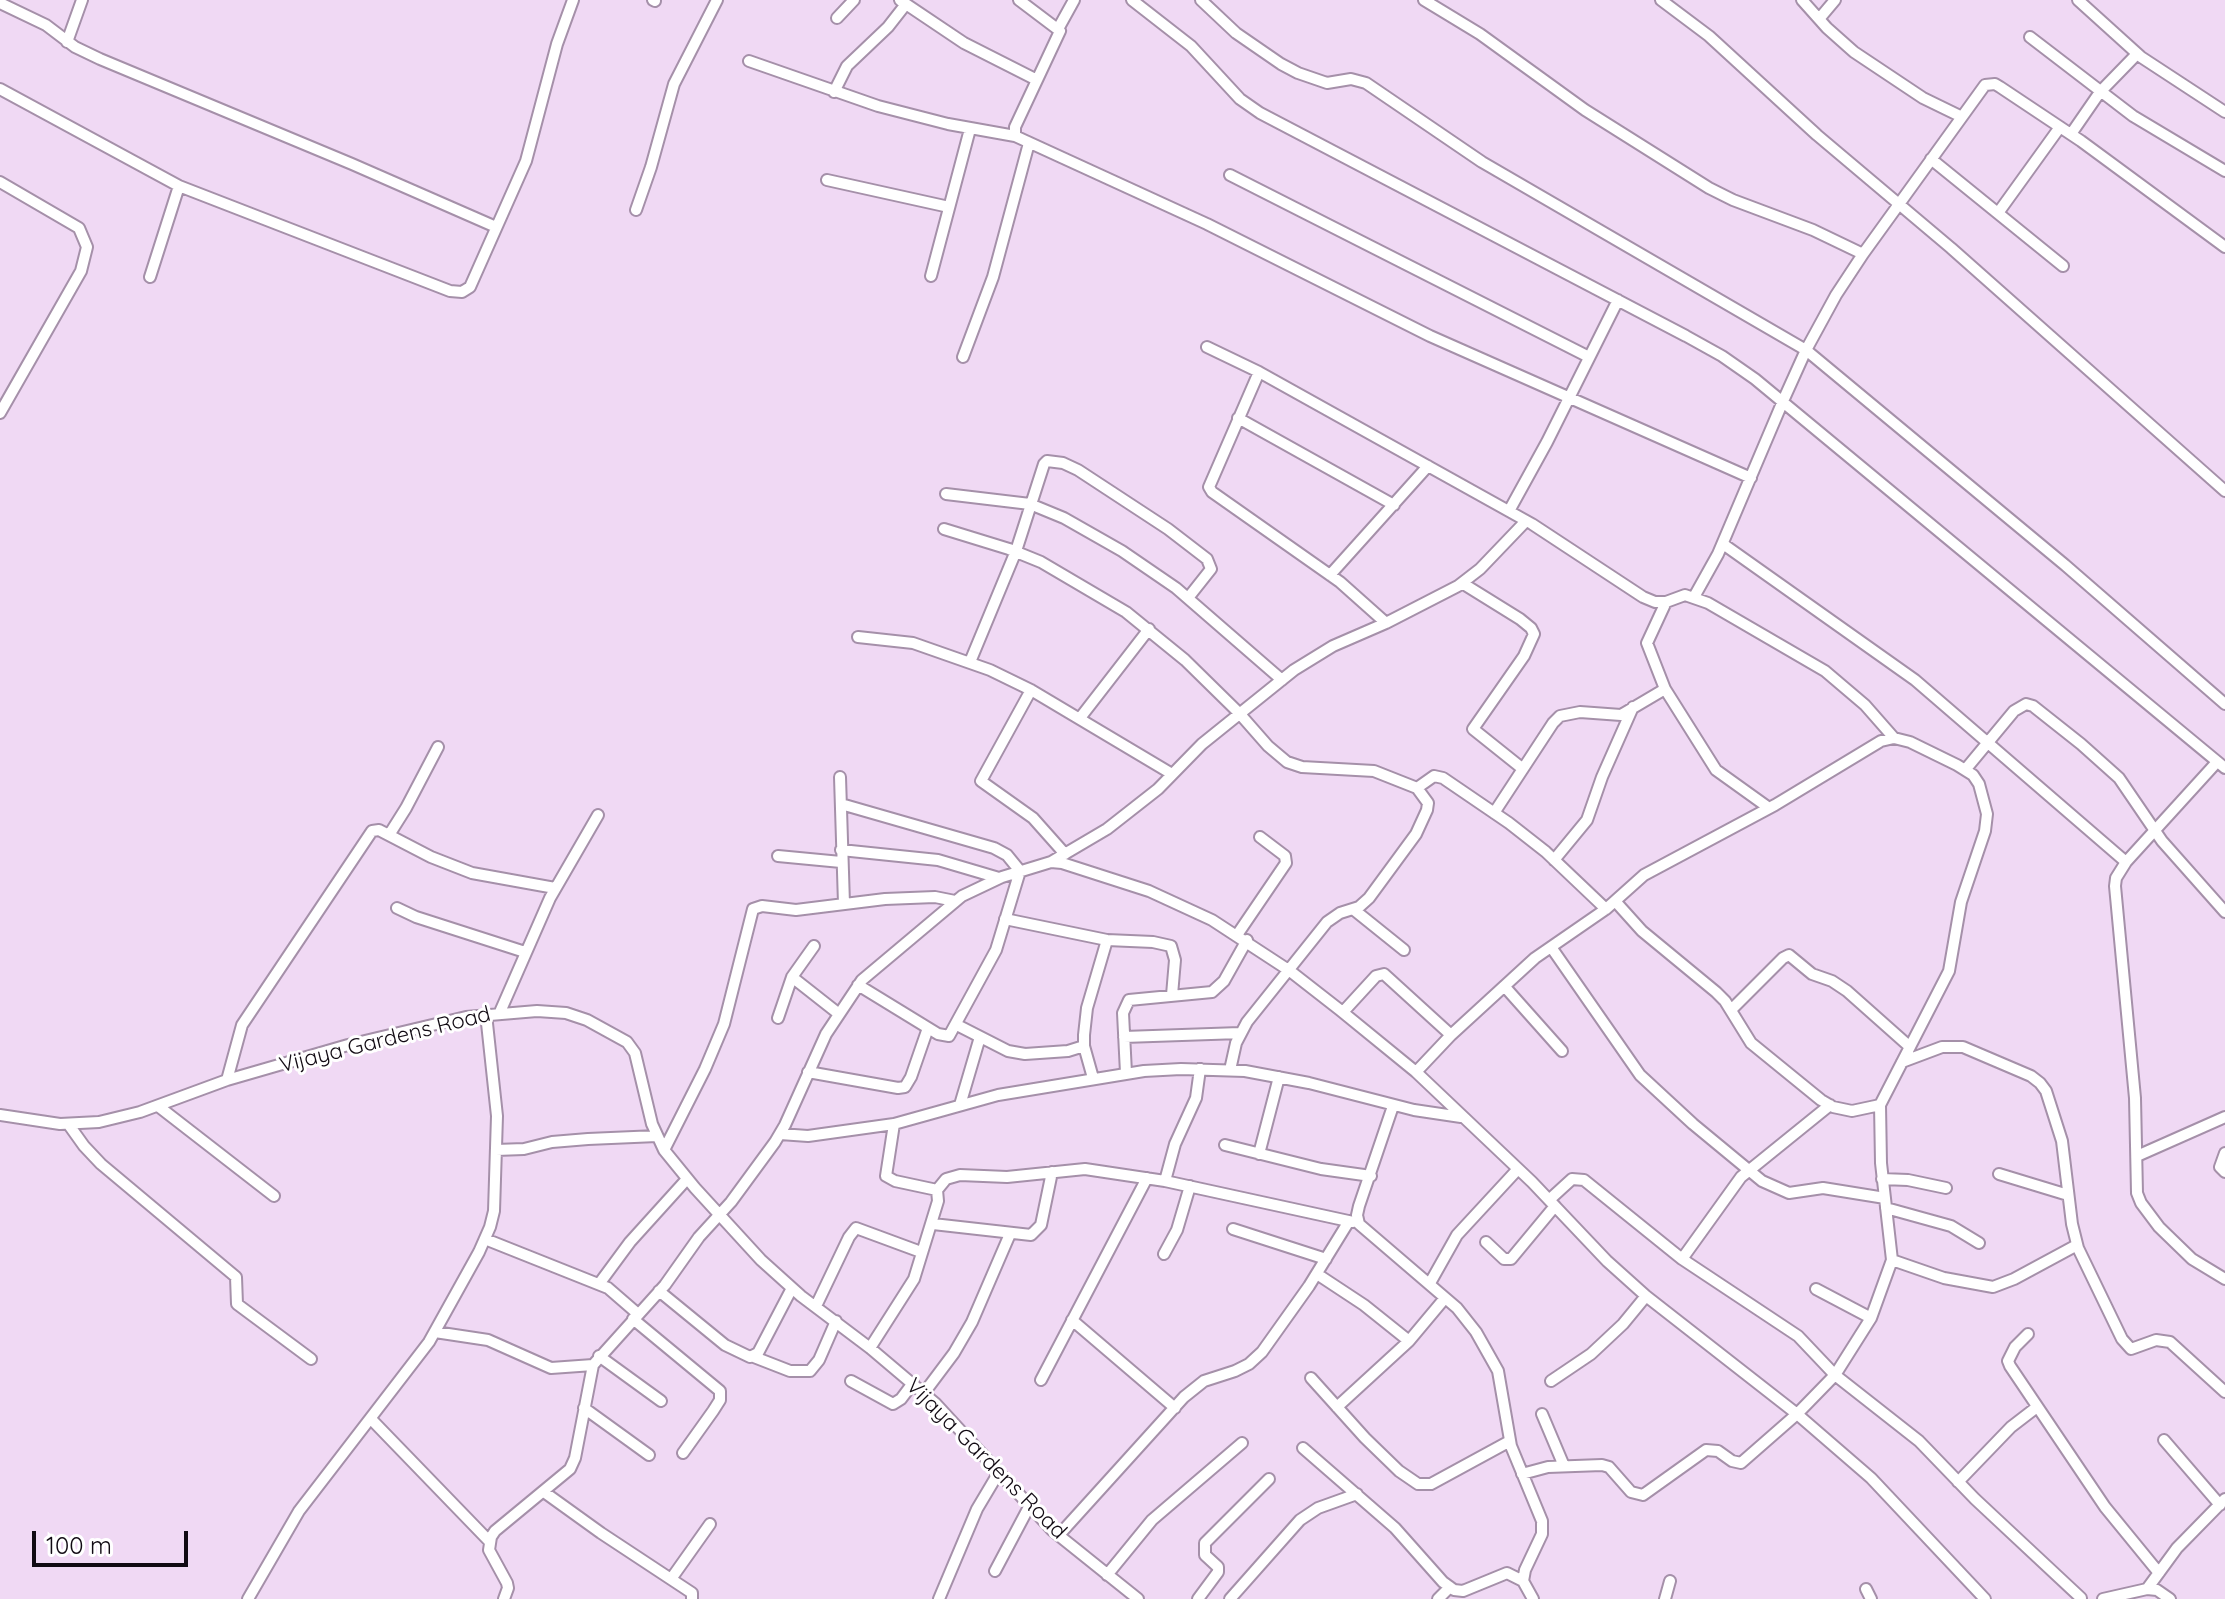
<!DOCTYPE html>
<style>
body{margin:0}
#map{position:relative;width:2225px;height:1599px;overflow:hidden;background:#f0d9f4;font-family:Quicksand,sans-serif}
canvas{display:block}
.scale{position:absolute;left:32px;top:1531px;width:156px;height:36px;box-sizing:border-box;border:4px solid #110a13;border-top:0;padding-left:10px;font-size:24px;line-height:28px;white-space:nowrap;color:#110a13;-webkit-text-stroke:6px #fff;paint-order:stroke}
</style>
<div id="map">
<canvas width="2225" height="1599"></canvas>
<div class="scale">100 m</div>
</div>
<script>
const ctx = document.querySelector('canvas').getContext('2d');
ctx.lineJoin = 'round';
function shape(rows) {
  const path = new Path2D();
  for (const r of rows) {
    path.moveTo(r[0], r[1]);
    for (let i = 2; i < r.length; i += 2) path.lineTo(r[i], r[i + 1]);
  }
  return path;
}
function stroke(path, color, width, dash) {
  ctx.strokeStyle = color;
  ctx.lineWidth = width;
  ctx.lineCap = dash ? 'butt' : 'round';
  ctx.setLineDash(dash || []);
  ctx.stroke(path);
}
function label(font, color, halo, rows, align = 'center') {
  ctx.font = font + ' Quicksand,sans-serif';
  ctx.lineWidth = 6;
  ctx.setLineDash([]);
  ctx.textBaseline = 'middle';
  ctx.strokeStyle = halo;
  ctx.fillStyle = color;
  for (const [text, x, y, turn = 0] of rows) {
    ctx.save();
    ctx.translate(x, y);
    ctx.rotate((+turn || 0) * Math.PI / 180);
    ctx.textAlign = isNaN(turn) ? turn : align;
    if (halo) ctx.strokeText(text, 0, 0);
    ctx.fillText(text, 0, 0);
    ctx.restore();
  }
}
const minor = shape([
 [653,0,655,1],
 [900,0,964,43,1037,80],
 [1019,0,1060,31,1015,127,1015,136,1207,224,1430,336,1751,478],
 [1132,0,1191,46,1240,99,1260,113,1686,336,1722,356,1755,379,2225,768],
 [1201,0,1236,33,1281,64,1298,73,1327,83,1351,79,1366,83,1482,162,1806,350,2065,565,2225,704],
 [1424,0,1480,34,1585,110,1709,188,1733,200,1813,230,1863,254],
 [1661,0,1709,36,1817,135,1951,248,2225,491],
 [1802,0,1827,28,1854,52,1923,98,1962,117],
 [2078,0,2141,57,2225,112],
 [0,3,46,25,75,47,100,59,352,164,496,227],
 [837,18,854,0],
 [1819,19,1835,0],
 [1058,29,1074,0],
 [2030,37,2133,116,2225,171],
 [67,42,82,0],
 [749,61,878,106,948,124,1015,136],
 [0,89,179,186,450,291,462,292,470,287,526,161,557,44,573,0],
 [834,92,847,66,888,27,906,4],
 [2071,134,2100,92,2137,54],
 [1931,159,2063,266],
 [1230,175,1589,357],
 [827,180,949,207],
 [0,182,79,228,87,247,81,271,0,413],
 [636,210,651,167,674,84,717,0],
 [1998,213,2060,127],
 [931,276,970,129],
 [150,277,179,186],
 [1207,347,1259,372,1532,524,1643,597,1655,602,1666,602,1685,595,1708,603,1825,671,1865,705,1894,738],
 [963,357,993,277,1029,143],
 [1259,372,1209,487,1212,492,1340,582,1386,623],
 [1238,418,1394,505],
 [946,494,1030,504,1064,518,1122,551,1176,588,1282,680],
 [1509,511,1547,442,1618,300],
 [944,529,1009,549,1041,562,1126,612,1185,660,1239,713,1268,746,1287,762,1302,767,1374,771,1417,788,1434,776,1443,778,1509,823,1546,852,1606,909],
 [1723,544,1915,680,2126,862],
 [1330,575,1428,466],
 [1462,583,1520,619,1531,628,1534,634,1524,656,1473,729,1523,769],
 [1694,597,1718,554,1783,401,1806,350,1836,295,1863,254,1985,85,1995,84,2000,87,2081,141,2225,247],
 [1666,602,1647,643,1665,689,1716,770,1769,808],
 [858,637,913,643,990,670,1031,690,1172,774],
 [970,662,1016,551,1044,464,1047,461,1063,463,1078,470,1168,529,1207,559,1211,569,1188,598],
 [1031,690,981,781,1033,818,1065,854],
 [1080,718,1149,629],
 [2217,762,2126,862,2116,878,2115,886,2135,1098,2137,1193,2141,1203,2159,1227,2192,1259,2225,1279],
 [1965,770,2014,711,2026,704,2033,706,2081,744,2119,778,2162,841,2225,912],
 [840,777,844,904],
 [841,804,994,848,1007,855,1020,871,996,950,949,1036,938,1034,858,985],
 [1494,813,1553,723,1560,716,1580,712,1621,715,1665,689],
 [389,835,406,808,438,747],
 [841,850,938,860,999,878],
 [778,856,841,862],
 [1554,860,1587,820,1602,777,1633,707],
 [1051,862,1107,829,1158,789,1202,744,1294,670,1333,646,1386,623,1458,586,1480,569,1526,521],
 [1615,901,1642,931,1716,992,1725,1001,1751,1043,1821,1100,1833,1107,1852,1111,1880,1105],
 [397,908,416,917,525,952],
 [1353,909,1404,950],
 [1005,919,1107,940,1153,942,1171,946,1175,960,1172,995],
 [1237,935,1286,863,1285,856,1260,837],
 [1551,947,1640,1075,1693,1124,1762,1181,1789,1193,1823,1188,1885,1198],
 [792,977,839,1014],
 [1505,987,1562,1051],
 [1731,1010,1783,958,1789,955,1812,974,1832,981,1847,991,1910,1047],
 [500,1012,550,898,598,815],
 [1343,1012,1376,976,1384,974,1451,1035],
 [778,1018,792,977,814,946],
 [957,1025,1008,1051,1025,1054,1068,1051,1084,1046],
 [1124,1037,1240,1033],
 [1902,1062,1942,1047,1963,1047,2031,1076,2040,1083,2046,1091,2062,1141,2072,1224,2078,1248,2122,1339,2131,1349,2156,1340,2170,1342,2225,1392],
 [1230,1070,1236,1043,1247,1022,1327,922,1340,913,1359,907,1369,898,1416,834,1427,810,1428,803,1417,788],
 [808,1072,898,1088,905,1087,911,1077,928,1028],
 [1416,1072,1451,1035,1535,958,1606,909,1644,875,1775,805,1881,741,1894,738,1910,742,1957,765,1973,775,1979,784,1987,814,1985,831,1961,902,1949,971,1880,1105,1881,1163,1892,1260,1871,1318,1835,1375,1797,1414,1741,1463,1732,1461,1718,1451,1706,1450,1643,1495,1631,1492,1609,1467,1602,1465,1548,1467,1522,1474],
 [1126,1073,1123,1013,1129,1000,1212,992,1224,981,1247,940],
 [1093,1078,1084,1046,1084,1035,1087,1008,1107,940],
 [227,1080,242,1025,372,831,379,830,431,857,472,873,555,888],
 [960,1105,980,1037],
 [158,1106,274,1196],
 [1393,1106,1359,1206,1357,1215,1359,1224,1457,1308,1476,1332,1498,1371,1511,1446,1542,1521,1542,1534,1525,1570,1523,1581,1533,1599],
 [0,1115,60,1124,99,1122,140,1112,227,1080,348,1045,466,1017,537,1011,566,1013,587,1020,627,1042,635,1053,652,1124,664,1150,695,1188,761,1260,801,1296,870,1348,935,1403,1052,1530,1138,1599],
 [69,1125,84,1146,101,1164,236,1277,237,1304,311,1359],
 [780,1134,808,1136,894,1124,998,1095,1144,1071,1181,1069,1245,1071,1309,1083,1414,1110,1461,1117],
 [1225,1145,1321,1169,1371,1176],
 [496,1150,524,1149,552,1142,588,1139,657,1136],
 [664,1150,705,1069,724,1024,753,909,762,906,796,910,885,899,935,897,955,901],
 [2225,1153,2220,1167,2225,1172],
 [1259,1154,1279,1077],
 [2137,1156,2225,1117],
 [1999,1174,2068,1195],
 [1882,1179,1908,1180,1946,1188],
 [1165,1181,1175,1144,1196,1098,1200,1069],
 [937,1190,946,1179,960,1175,1007,1177,1085,1169,1165,1181,1353,1222],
 [1549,1200,1572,1179,1584,1180,1682,1259,1798,1336,1835,1375,1919,1441,1975,1499,2081,1598],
 [1886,1208,1951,1226,1979,1243],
 [933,1224,1031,1235,1041,1225,1052,1172],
 [1233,1229,1326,1259],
 [485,1239,608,1288,638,1314],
 [1486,1242,1504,1259,1511,1259,1555,1206],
 [1164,1254,1177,1230,1190,1186],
 [1682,1259,1741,1177,1830,1105],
 [1892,1260,1944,1278,1993,1287,2014,1279,2077,1245],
 [1317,1274,1364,1305,1409,1341],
 [1430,1283,1457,1235,1518,1169],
 [599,1284,630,1242,687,1179],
 [1816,1289,1871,1318],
 [659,1291,725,1345,750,1357,758,1353,792,1288],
 [816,1306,849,1237,856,1228,921,1252],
 [633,1319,720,1391,720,1400,713,1411,683,1453],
 [1072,1320,1175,1408],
 [435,1332,488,1340,551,1368,593,1365],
 [2028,1334,2015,1347,2008,1361,2010,1366,2105,1507,2159,1573],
 [870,1348,914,1279,938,1201,937,1190,895,1181,886,1176,894,1124],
 [599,1356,661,1401],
 [754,1357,790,1371,810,1371,819,1360,836,1321],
 [1311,1378,1365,1438,1399,1471,1418,1484,1431,1484,1510,1441],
 [1041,1380,1147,1178],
 [851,1381,893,1404,901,1399,913,1383],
 [1551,1381,1591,1354,1623,1324,1646,1296],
 [924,1393,954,1353,972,1322,1010,1234],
 [1337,1407,1409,1341,1445,1298],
 [584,1408,649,1455],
 [1542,1414,1564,1466],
 [371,1419,490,1542],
 [2164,1440,2220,1505],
 [1303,1448,1395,1528,1443,1582,1454,1590,1463,1591,1507,1573,1523,1581],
 [1958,1482,2011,1427,2037,1407],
 [544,1492,601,1533,692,1593,692,1599],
 [1059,1535,1184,1397,1204,1381,1235,1371,1249,1364,1262,1352,1309,1286,1349,1221],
 [995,1571,1030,1505],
 [1107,1575,1152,1520,1242,1443],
 [671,1579,710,1524],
 [1866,1589,1871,1599],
 [2147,1589,2177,1548,2225,1499],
 [248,1599,299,1511,429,1342,479,1252,490,1227,494,1211,497,1116,486,1014],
 [504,1599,508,1588,507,1583,489,1550,491,1537,495,1531,570,1469,575,1458,593,1365,665,1285,699,1237,731,1202,775,1142,785,1125,826,1034,862,980,962,896,1002,877,1051,862,1062,863,1149,891,1212,920,1290,971,1340,1010,1416,1072,1532,1182,1607,1261,1646,1296,1797,1414,1871,1478,1985,1599],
 [939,1599,977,1509,999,1472],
 [1198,1599,1218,1572,1218,1567,1205,1555,1205,1543,1269,1479],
 [1230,1599,1300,1520,1318,1508,1357,1494],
 [1438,1599,1450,1587],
 [1665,1599,1670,1581],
 [2103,1599,2147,1589,2157,1590,2170,1599]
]);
const streetNames = [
 ["Vijaya Gardens Road",385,1040,-14],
 ["Vijaya Gardens Road",986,1459,45]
];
stroke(minor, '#a590a9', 14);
stroke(minor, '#fff', 10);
label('22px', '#110a13', '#fff', streetNames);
</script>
